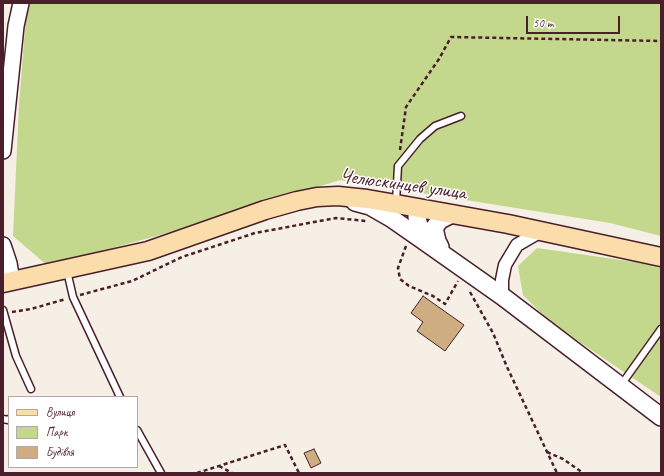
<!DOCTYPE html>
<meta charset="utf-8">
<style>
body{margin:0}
#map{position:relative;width:664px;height:476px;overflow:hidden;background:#f5efe6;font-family:Caveat,sans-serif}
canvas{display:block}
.frame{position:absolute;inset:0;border:4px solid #4a1f2b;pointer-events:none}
.legend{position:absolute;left:8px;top:396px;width:130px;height:72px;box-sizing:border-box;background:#fff;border:1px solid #b7a5aa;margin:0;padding:5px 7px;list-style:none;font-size:12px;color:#4a1f2b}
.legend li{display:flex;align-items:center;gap:8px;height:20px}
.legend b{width:20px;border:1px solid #b7a5aa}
.scale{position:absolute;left:526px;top:16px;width:94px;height:18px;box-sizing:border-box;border:2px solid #4a1f2b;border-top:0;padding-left:5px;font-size:12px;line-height:14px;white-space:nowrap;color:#4a1f2b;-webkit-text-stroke:3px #fff;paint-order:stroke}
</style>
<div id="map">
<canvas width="664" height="476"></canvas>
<div class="frame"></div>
<ul class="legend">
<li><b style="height:5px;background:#fbddab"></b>Вулиця</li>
<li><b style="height:11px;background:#c3d88d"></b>Парк</li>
<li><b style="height:11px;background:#cfad82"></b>Будівля</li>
</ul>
<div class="scale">50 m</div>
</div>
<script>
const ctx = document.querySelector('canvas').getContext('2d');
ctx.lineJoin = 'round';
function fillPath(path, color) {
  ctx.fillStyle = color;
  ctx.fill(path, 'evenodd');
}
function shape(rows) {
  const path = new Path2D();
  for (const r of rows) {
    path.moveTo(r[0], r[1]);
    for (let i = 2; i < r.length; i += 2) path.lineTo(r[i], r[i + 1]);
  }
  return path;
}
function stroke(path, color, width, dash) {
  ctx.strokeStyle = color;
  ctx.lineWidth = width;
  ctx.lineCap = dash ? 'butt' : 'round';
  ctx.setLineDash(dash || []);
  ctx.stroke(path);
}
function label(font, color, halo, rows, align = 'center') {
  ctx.font = font + ' Caveat,sans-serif';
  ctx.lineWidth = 3;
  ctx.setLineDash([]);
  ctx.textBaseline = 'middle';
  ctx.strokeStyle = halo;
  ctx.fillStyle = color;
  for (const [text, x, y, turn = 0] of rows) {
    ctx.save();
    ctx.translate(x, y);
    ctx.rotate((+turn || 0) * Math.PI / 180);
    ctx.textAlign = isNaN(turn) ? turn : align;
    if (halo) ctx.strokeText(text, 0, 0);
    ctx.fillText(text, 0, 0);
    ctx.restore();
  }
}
const green = shape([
 [27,3,661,3,661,236,610,223,340,180,185,228,48,266,13,236,19,105],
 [537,248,635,262,661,268,661,397,550,322,523,295,518,266]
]);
const building = shape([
 [423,296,464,325,445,351,417,331,423,322,411,313,423,296],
 [314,449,321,463,311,468,304,453,314,449]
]);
const path = shape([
 [400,150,406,107,439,59,451,37,661,41],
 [406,246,398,268,400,279,409,286,433,296,445,304,458,281],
 [470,292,493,333,507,367,557,473],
 [80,295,132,281,182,257,255,233,336,218,366,221],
 [12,312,31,309,66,299],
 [547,452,563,459,583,473],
 [219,466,232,473],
 [197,473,285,445,299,473]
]);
const service = shape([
 [396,202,398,166,420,139,435,126,461,116],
 [67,271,73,297,120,397],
 [3,310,16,356,31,389],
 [621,385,661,329],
 [3,419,8,420,9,419],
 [137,430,161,473]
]);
const minor = shape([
 [502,296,502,280,505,265,517,245,541,231]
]);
const tertiary = shape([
 [3,151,16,26,21,3],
 [3,245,9,263,12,281]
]);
const secondary = shape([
 [355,202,370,206,391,218,424,241,502,296,661,417],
 [418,208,417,217,419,226,432,241],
 [440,247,437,241,434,228,440,220,452,214]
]);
const primary = shape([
 [3,283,148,251,265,210,297,201,317,197,338,196,367,199,396,204,508,224,661,257]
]);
const streetNames = [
 ["Челюскинцев улица",403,185,8]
];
fillPath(green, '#c3d88d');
fillPath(building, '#cfad82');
stroke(building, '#4a1f2b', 1);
stroke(service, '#4a1f2b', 9);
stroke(minor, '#4a1f2b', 15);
stroke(tertiary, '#4a1f2b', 18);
stroke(secondary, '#4a1f2b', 20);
stroke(primary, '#4a1f2b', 21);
stroke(path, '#4a1f2b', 2.5, [4, 3]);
stroke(service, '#fff', 6);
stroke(minor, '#fff', 12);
stroke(tertiary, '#fff', 15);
stroke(secondary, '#fff', 17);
stroke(primary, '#fbddab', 18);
label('20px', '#4a1f2b', '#fff', streetNames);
</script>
